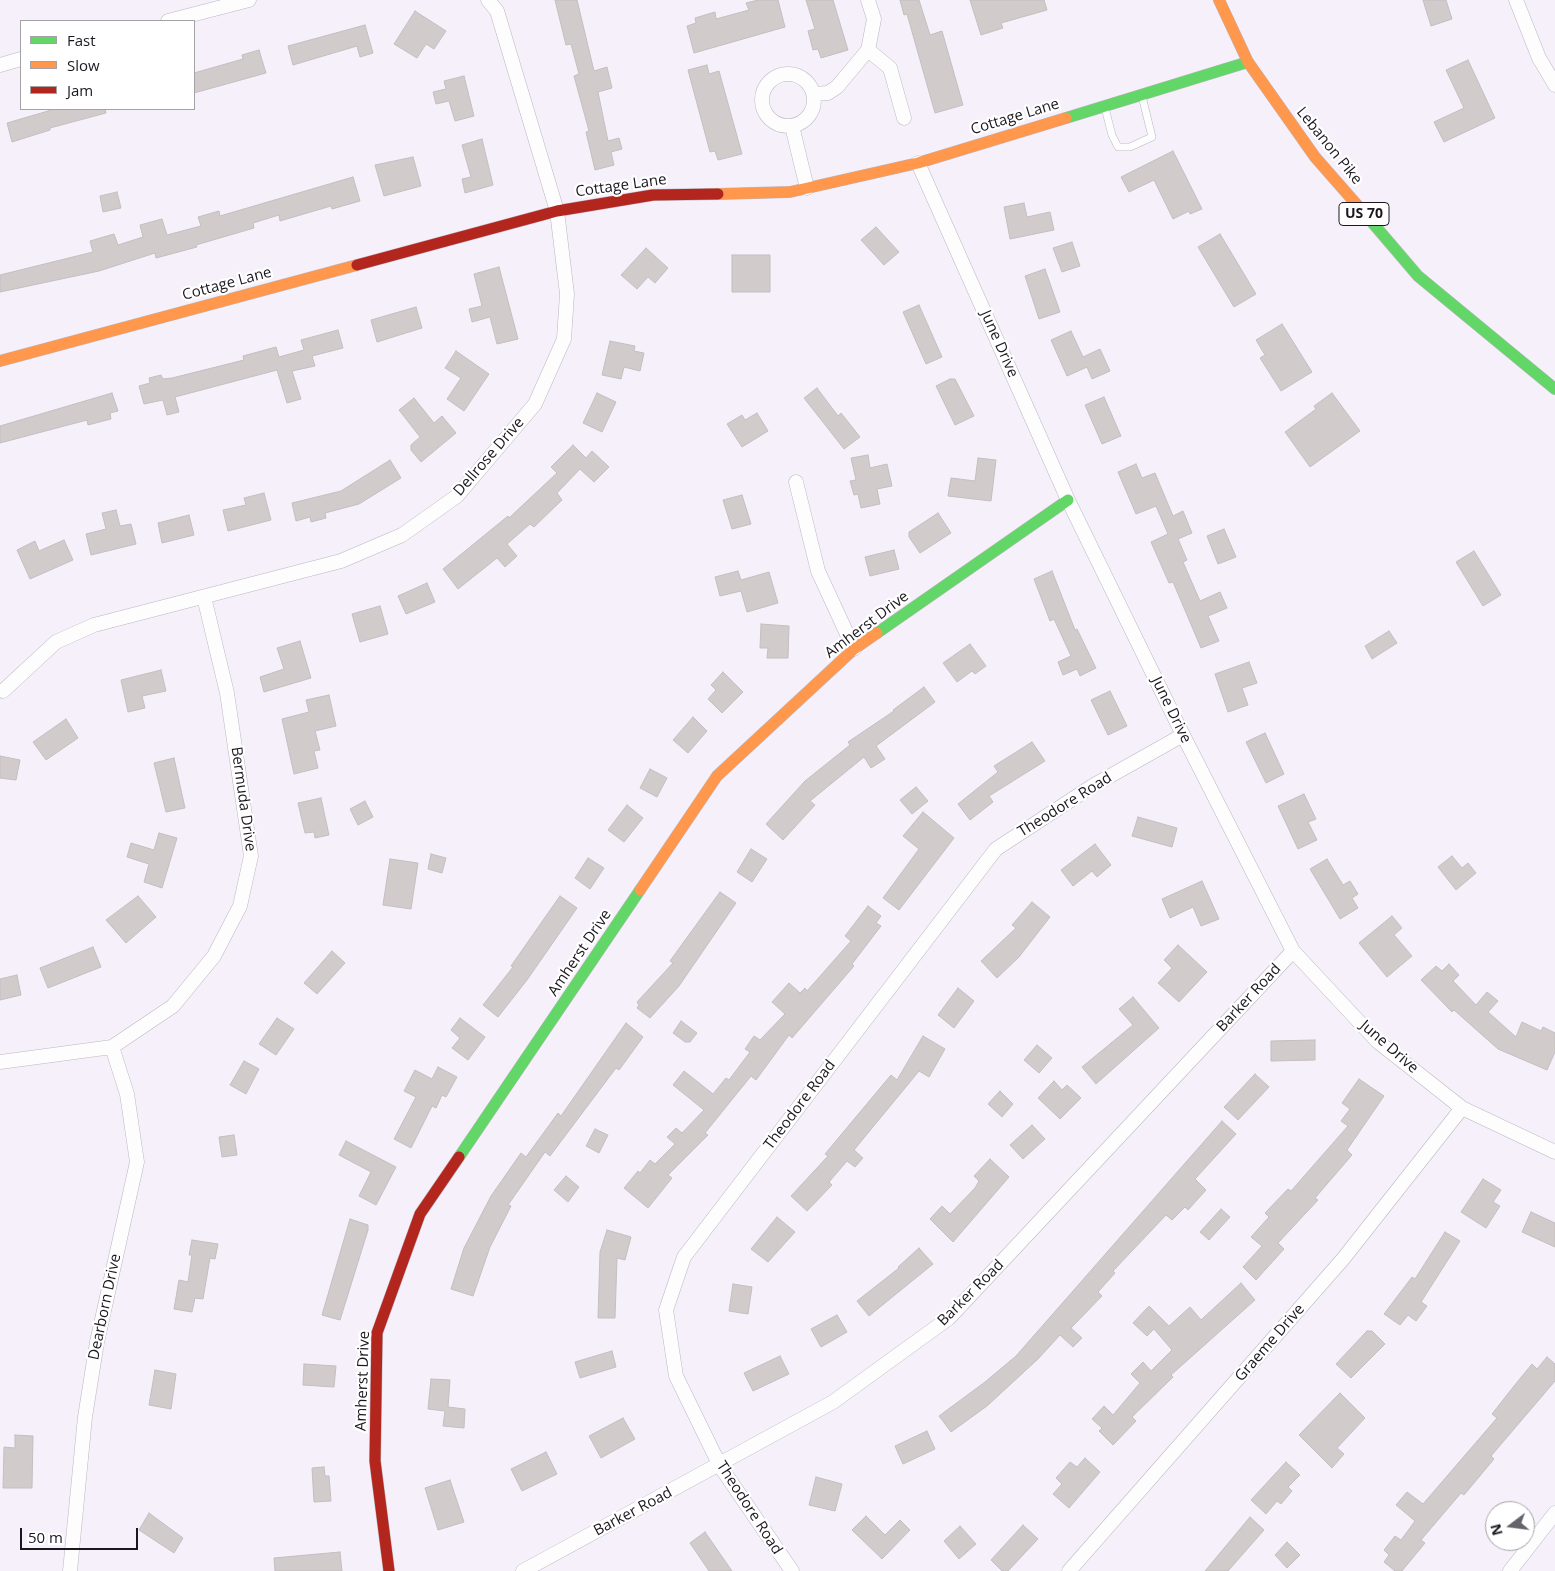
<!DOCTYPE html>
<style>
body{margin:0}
#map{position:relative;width:1555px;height:1571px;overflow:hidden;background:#f5f0fa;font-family:"Open Sans",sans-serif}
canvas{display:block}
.legend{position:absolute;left:20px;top:20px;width:175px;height:90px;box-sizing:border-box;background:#fff;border:1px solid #a4a2a5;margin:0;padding:6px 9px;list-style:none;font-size:15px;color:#1b171f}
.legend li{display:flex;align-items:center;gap:10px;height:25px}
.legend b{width:25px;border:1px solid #a4a2a5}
.north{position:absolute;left:1485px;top:1501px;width:50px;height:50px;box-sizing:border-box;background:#fff;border:1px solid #a4a2a5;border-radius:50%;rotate:255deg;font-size:14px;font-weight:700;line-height:20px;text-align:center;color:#1b171f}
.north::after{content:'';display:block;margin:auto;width:18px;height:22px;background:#67636c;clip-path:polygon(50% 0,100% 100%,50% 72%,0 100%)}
.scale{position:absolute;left:20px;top:1528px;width:118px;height:22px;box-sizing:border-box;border:2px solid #1b171f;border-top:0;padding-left:6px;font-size:15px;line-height:18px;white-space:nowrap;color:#1b171f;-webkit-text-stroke:4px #fff;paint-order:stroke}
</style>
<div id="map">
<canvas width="1555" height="1571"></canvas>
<ul class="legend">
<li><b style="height:6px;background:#63d668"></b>Fast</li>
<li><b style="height:6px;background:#ff974d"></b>Slow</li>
<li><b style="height:6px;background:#b3261e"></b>Jam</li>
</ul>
<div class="north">N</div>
<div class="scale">50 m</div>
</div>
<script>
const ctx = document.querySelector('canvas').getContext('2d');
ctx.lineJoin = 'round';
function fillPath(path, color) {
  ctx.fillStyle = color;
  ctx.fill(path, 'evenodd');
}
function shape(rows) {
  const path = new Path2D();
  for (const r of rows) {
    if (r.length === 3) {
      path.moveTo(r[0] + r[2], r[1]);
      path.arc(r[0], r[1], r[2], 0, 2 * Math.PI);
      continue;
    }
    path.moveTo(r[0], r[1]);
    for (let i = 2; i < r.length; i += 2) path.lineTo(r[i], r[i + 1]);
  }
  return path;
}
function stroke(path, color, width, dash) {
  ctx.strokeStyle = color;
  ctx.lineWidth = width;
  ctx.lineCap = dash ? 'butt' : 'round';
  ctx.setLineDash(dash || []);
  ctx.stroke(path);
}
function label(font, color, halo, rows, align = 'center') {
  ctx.font = font + ' "Open Sans",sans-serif';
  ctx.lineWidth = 4.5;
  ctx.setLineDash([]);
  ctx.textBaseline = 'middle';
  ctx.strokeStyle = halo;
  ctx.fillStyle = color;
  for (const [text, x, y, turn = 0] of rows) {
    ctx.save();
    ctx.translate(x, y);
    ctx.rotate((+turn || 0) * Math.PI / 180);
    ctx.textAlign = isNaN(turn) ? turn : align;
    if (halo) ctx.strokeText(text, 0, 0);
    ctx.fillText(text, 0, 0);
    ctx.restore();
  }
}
const building = shape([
 [555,0,577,0,594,71,607,67,612,88,598,92,608,141,619,138,622,149,611,152,614,165,595,170,586,132,589,131,574,76,579,74,571,44,566,45,555,0],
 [758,0,778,0,785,27,694,53,687,26,696,23,695,18,715,12,716,19,749,10,746,3,758,0],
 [806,0,833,0,848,50,821,58,818,49,813,50,808,31,815,29,806,0],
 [900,0,919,0,930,35,942,31,963,105,935,113,907,14,904,15,900,0],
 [970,0,1044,0,1047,10,1001,23,1003,28,981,35,970,0],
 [1423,0,1446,0,1452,19,1431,26,1423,0],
 [415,11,446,31,434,49,426,44,417,58,394,44,415,11],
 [365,25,373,53,360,57,357,46,293,65,288,46,365,25],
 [259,50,266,73,194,93,194,73,243,59,242,55,259,50],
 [1468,60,1495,118,1444,142,1434,122,1464,108,1446,70,1468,60],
 [707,65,709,74,719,71,742,154,718,160,715,151,710,152,688,70,707,65],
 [464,76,474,116,455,121,449,101,436,104,433,92,446,89,444,81,464,76],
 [55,109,105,109,106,113,50,128,50,130,12,142,7,123,55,109],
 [482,139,493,185,465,193,462,179,471,177,462,145,482,139],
 [1173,151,1202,209,1190,214,1189,211,1173,219,1154,180,1129,192,1121,177,1173,151],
 [413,157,421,186,384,196,375,165,413,157],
 [353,177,360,201,332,209,331,206,280,221,279,215,253,223,254,228,196,245,197,247,156,258,155,253,99,271,0,292,0,275,93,252,90,241,114,234,118,245,143,237,140,225,162,219,167,235,201,226,198,217,219,211,220,216,353,177],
 [117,192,121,208,103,212,100,196,117,192],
 [1024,203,1027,217,1050,212,1054,230,1010,239,1004,207,1024,203],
 [876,227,899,252,884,265,861,240,876,227],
 [1220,234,1256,294,1234,307,1198,247,1220,234],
 [1072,242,1080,266,1062,272,1053,248,1072,242],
 [646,248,668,268,655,283,648,277,637,289,621,275,646,248],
 [732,255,770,255,770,292,732,292,732,255],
 [499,267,518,339,497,344,490,317,472,322,469,309,482,306,474,274,499,267],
 [1045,269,1060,312,1039,319,1025,276,1045,269],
 [919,305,942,357,926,364,903,312,919,305],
 [416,307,422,328,377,342,371,320,416,307],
 [1282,324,1312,372,1281,391,1260,358,1265,355,1256,340,1282,324],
 [338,330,343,348,312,356,315,366,292,371,301,399,287,403,277,370,175,397,179,412,167,415,163,400,144,404,139,386,150,383,149,378,161,375,163,379,172,378,244,360,243,356,276,347,279,357,304,350,301,340,338,330],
 [1071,331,1083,357,1100,349,1110,371,1092,379,1087,367,1067,376,1051,340,1071,331],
 [610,341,635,346,634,351,644,353,640,371,624,367,621,379,602,375,610,341],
 [456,351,489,374,464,411,447,399,461,378,445,368,456,351],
 [950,379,955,379,974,416,955,425,936,386,950,379],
 [817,388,838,416,841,413,860,437,844,449,804,398,817,388],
 [112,393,118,411,110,413,111,419,88,425,87,420,0,443,0,426,112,393],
 [597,393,616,402,602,432,583,423,597,393],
 [1332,393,1360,431,1310,467,1285,432,1316,409,1314,406,1332,393],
 [1104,397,1121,436,1102,444,1085,405,1104,397],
 [414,398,434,423,442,416,456,433,421,462,411,450,411,445,420,437,399,410,414,398],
 [757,413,768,431,742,447,727,424,742,415,745,420,757,413],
 [573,445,586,458,592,451,609,467,594,482,580,469,557,493,562,500,534,527,530,524,507,544,517,556,505,567,497,558,458,589,443,569,508,516,509,518,557,473,551,467,573,445],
 [868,455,870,468,887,464,892,486,877,489,880,504,861,508,858,494,854,495,850,481,856,480,851,458,868,455],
 [978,458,996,460,991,501,948,496,951,478,975,481,978,458],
 [390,460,401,478,359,504,325,513,326,518,311,522,310,517,296,521,292,503,341,491,390,460],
 [1136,464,1142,478,1155,473,1173,516,1183,511,1192,533,1178,539,1187,560,1183,562,1200,601,1220,592,1227,608,1208,616,1219,641,1201,648,1173,582,1169,583,1151,542,1168,534,1156,506,1136,514,1118,472,1136,464],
 [264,493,271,520,228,531,223,510,246,505,244,498,264,493],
 [742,495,751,524,732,529,723,500,742,495],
 [116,510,120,526,131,524,136,544,91,555,86,534,106,529,102,513,116,510],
 [938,513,951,533,920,553,909,537,909,532,938,513],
 [189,515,194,535,162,543,158,523,189,515],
 [1224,529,1236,557,1218,564,1207,536,1224,529],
 [64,540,73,560,30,579,17,550,35,541,39,551,64,540],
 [894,550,899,569,870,576,865,557,894,550],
 [1474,551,1501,595,1483,606,1456,562,1474,551],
 [738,571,741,580,769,572,778,603,747,612,741,591,720,596,715,577,738,571],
 [1052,571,1075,630,1077,629,1096,668,1080,676,1077,669,1063,675,1058,662,1071,656,1054,619,1050,621,1034,579,1052,571],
 [427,583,435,602,406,614,398,596,427,583],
 [380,606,388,634,360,642,352,614,380,606],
 [761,624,789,626,788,658,767,658,768,648,760,648,761,624],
 [1389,631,1397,643,1372,659,1365,646,1389,631],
 [300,641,311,678,264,692,260,677,284,669,277,648,300,641],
 [970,644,986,666,975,674,972,671,957,682,943,663,970,644],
 [1249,662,1257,683,1242,688,1248,705,1228,712,1215,674,1249,662],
 [161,670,166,691,142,696,145,708,128,712,121,680,161,670],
 [723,672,743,692,722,713,708,699,716,690,711,685,723,672],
 [924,687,935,702,876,746,885,759,871,768,864,757,810,801,815,805,783,840,766,824,805,781,850,745,848,742,894,711,893,710,924,687],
 [1110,691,1127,726,1108,735,1091,700,1110,691],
 [329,695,336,726,315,731,320,750,314,751,318,768,294,774,282,719,309,712,306,700,329,695],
 [693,717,707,731,688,753,673,740,693,717],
 [66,719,78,738,46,760,33,742,66,719],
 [1265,733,1284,774,1266,783,1246,742,1265,733],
 [1032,742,1045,761,989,796,993,802,970,820,958,804,998,772,994,766,1032,742],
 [0,756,20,760,16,780,0,778,0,756],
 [174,758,185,808,166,812,154,763,174,758],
 [650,769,667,778,657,797,640,788,650,769],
 [916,787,928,801,912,814,900,800,916,787],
 [1304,794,1316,819,1308,822,1317,840,1298,849,1278,806,1304,794],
 [321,798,329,835,315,838,314,832,305,833,298,803,321,798],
 [365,801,373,817,358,825,350,809,365,801],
 [627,805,643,818,624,842,608,830,627,805],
 [923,812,954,838,899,910,883,898,919,849,903,836,923,812],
 [1138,817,1177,828,1172,847,1132,836,1138,817],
 [159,833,177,838,162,888,144,882,149,864,127,857,131,843,154,850,159,833],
 [1095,844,1111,865,1097,877,1092,871,1073,886,1061,870,1095,844],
 [751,849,767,859,752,882,737,872,751,849],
 [431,854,446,858,442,873,428,869,431,854],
 [1452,856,1462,868,1468,863,1476,873,1456,890,1438,867,1452,856],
 [588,858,604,868,590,889,575,878,588,858],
 [390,859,418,863,411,909,383,905,390,859],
 [1327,859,1343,885,1350,881,1358,894,1352,898,1358,908,1340,919,1310,869,1327,859],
 [1202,881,1219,919,1201,926,1193,907,1170,918,1162,899,1202,881],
 [720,892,736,903,679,986,650,1018,637,1008,639,1005,637,1002,673,963,670,961,720,892],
 [138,896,156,917,126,943,106,920,138,896],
 [560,896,577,908,527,980,498,1017,483,1005,513,967,511,966,560,896],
 [1032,902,1050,917,1019,957,997,978,981,961,1016,928,1012,925,1032,902],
 [868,906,881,916,876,923,881,926,852,964,854,966,792,1038,789,1035,756,1080,751,1076,705,1133,708,1135,668,1175,672,1178,648,1208,624,1188,638,1171,640,1173,650,1160,655,1164,675,1144,667,1137,676,1128,682,1133,704,1110,673,1085,684,1071,713,1094,726,1078,729,1080,750,1052,745,1049,754,1036,760,1040,785,1014,772,1002,789,983,800,993,805,988,807,991,851,941,845,936,868,906],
 [1392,916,1402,928,1394,935,1412,956,1387,977,1359,943,1392,916],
 [1178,945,1207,972,1179,1002,1158,983,1172,968,1164,960,1178,945],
 [93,947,101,967,48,988,40,968,93,947],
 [332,951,345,963,317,994,304,983,332,951],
 [1449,964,1459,975,1453,981,1476,1005,1487,992,1498,1001,1488,1012,1516,1037,1522,1022,1541,1031,1543,1027,1555,1033,1555,1052,1547,1070,1498,1049,1454,1010,1452,1012,1421,980,1436,966,1442,971,1449,964],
 [17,975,21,995,0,1000,0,979,17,975],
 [958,988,974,1001,954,1028,938,1015,958,988],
 [1133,997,1159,1028,1096,1084,1082,1067,1133,1025,1119,1009,1133,997],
 [277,1018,294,1029,276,1055,259,1044,277,1018],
 [460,1018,485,1037,468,1060,452,1048,460,1038,451,1030,460,1018],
 [681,1021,697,1033,690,1042,685,1042,673,1033,681,1021],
 [626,1023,643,1037,622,1066,619,1070,616,1068,550,1156,545,1152,508,1205,511,1206,490,1247,473,1296,451,1289,464,1248,491,1196,521,1153,526,1157,558,1113,561,1116,626,1023],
 [923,1036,945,1049,929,1077,919,1071,854,1150,863,1158,855,1167,847,1161,829,1182,832,1185,807,1211,791,1196,828,1156,825,1154,891,1075,897,1080,923,1036],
 [1315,1040,1315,1060,1271,1061,1271,1041,1315,1040],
 [1037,1045,1052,1058,1039,1073,1024,1060,1037,1045],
 [244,1061,259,1069,246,1094,230,1085,244,1061],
 [438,1067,457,1077,446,1097,442,1095,436,1108,432,1106,411,1148,394,1139,416,1097,404,1091,415,1070,432,1079,438,1067],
 [1255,1074,1269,1087,1238,1120,1224,1107,1255,1074],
 [1359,1079,1384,1096,1347,1150,1352,1155,1315,1198,1318,1200,1278,1243,1284,1249,1256,1280,1243,1267,1262,1246,1251,1237,1269,1217,1265,1213,1288,1189,1291,1191,1348,1126,1341,1121,1350,1109,1342,1103,1359,1079],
 [1054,1081,1062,1090,1067,1085,1081,1098,1060,1119,1038,1098,1054,1081],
 [1000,1091,1013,1104,1002,1117,988,1104,1000,1091],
 [1222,1121,1236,1134,1195,1179,1206,1190,1188,1210,1185,1207,1172,1220,1166,1215,1113,1271,1115,1273,1098,1292,1102,1296,1071,1328,1082,1338,1073,1347,1060,1335,1038,1359,987,1406,951,1432,939,1416,985,1382,1016,1356,1222,1121],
 [1032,1125,1045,1139,1023,1159,1010,1145,1032,1125],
 [595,1129,608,1135,599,1153,586,1146,595,1129],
 [234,1135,237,1155,222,1157,219,1137,234,1135],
 [346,1141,396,1167,376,1205,359,1196,371,1172,339,1155,346,1141],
 [990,1159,1009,1177,953,1242,930,1219,942,1206,950,1214,975,1188,979,1181,974,1176,990,1159],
 [566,1176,579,1187,568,1202,554,1190,566,1176],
 [1483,1179,1501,1190,1493,1202,1500,1206,1486,1228,1461,1212,1483,1179],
 [1221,1209,1230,1217,1209,1240,1200,1232,1221,1209],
 [1531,1212,1555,1223,1555,1247,1522,1232,1531,1212],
 [777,1217,795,1232,768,1262,751,1249,777,1217],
 [350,1219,368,1225,368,1230,340,1320,322,1315,350,1219],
 [607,1230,631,1237,625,1260,617,1258,615,1318,598,1318,600,1252,607,1230],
 [1445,1232,1460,1241,1421,1302,1427,1306,1416,1321,1408,1315,1400,1325,1384,1314,1412,1277,1415,1279,1445,1232],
 [192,1240,218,1244,215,1259,210,1258,203,1299,195,1298,192,1312,174,1309,179,1280,188,1282,192,1255,189,1255,192,1240],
 [919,1248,933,1264,869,1316,857,1301,899,1268,898,1267,919,1248],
 [1241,1283,1255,1300,1171,1375,1173,1377,1132,1417,1136,1421,1113,1445,1099,1431,1102,1428,1092,1419,1104,1406,1113,1415,1140,1383,1131,1374,1143,1362,1151,1371,1172,1350,1154,1329,1147,1336,1133,1323,1149,1306,1169,1326,1190,1307,1201,1320,1241,1283],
 [733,1284,752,1287,748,1314,729,1311,733,1284],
 [837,1315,847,1332,821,1347,811,1329,837,1315],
 [1367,1331,1372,1331,1385,1344,1351,1378,1336,1364,1367,1331],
 [612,1351,616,1367,580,1378,575,1362,612,1351],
 [780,1356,789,1374,753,1391,744,1373,780,1356],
 [1547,1357,1555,1364,1555,1381,1491,1456,1494,1459,1464,1495,1461,1493,1421,1540,1425,1543,1402,1571,1395,1571,1384,1562,1389,1555,1384,1550,1395,1536,1401,1540,1415,1521,1396,1505,1407,1492,1423,1504,1497,1418,1492,1414,1514,1386,1532,1364,1537,1369,1547,1357],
 [304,1364,336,1366,334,1387,303,1385,304,1364],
 [155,1370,176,1374,171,1409,149,1405,155,1370],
 [431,1379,450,1380,448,1407,465,1409,464,1428,443,1426,445,1411,428,1409,431,1379],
 [1340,1393,1365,1418,1337,1448,1344,1454,1332,1468,1299,1435,1340,1393],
 [623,1418,635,1439,601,1458,589,1436,623,1418],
 [927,1431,935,1449,903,1464,895,1446,927,1431],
 [15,1435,33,1436,32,1488,3,1488,4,1447,15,1448,15,1435],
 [546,1452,557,1474,522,1491,511,1469,546,1452],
 [1085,1458,1100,1472,1069,1508,1053,1494,1062,1484,1056,1478,1070,1462,1077,1467,1085,1458],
 [1286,1462,1300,1475,1288,1487,1292,1491,1281,1504,1277,1501,1266,1514,1251,1500,1286,1462],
 [324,1467,325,1476,329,1476,331,1501,314,1502,312,1468,324,1467],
 [816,1477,842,1484,835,1511,809,1505,816,1477],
 [450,1480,464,1522,438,1530,425,1488,450,1480],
 [149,1513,183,1538,174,1553,139,1530,149,1513],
 [866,1516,885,1535,900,1520,910,1530,882,1559,852,1530,866,1516],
 [1250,1517,1264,1530,1228,1571,1205,1571,1250,1517],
 [1023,1525,1038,1539,1008,1571,1002,1571,991,1560,1023,1525],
 [960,1526,976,1544,959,1559,944,1541,960,1526],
 [705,1532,732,1571,709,1571,690,1543,705,1532],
 [1287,1542,1300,1555,1287,1568,1275,1555,1287,1542],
 [340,1552,342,1571,275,1571,274,1558,340,1552]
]);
const lane = shape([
 [1105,108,1112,135,1118,147,1130,147,1152,137,1142,96]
]);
const street = shape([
 [868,0,874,19,868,50,890,68,904,118],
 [1516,0,1539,58,1555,85],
 [168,21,249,0],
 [0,65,21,59],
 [788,100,26],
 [814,94,828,93,837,87,868,50],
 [792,126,807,188],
 [918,163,1068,500,1183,735,1293,951,1377,1041,1462,1108,1555,1152],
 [796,482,818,571,854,649],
 [3,691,56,642,94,625,341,561,402,535,457,496,535,404,564,339,567,294,557,211,497,11,488,0],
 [0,1062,112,1047,173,1006,214,956,240,906,251,856,227,693,204,597],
 [70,1571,85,1417,97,1342,137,1162,127,1094,112,1047],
 [523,1571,833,1402,949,1318,1293,951],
 [792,1571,720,1466,676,1376,666,1310,684,1257,996,849,1094,785,1183,735],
 [1069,1571,1343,1259,1462,1108],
 [1510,1571,1555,1513]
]);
const fast = shape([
 [1066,118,1248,62],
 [1365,214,1418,276,1555,389],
 [877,633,1068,500],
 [459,1157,640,890]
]);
const slow = shape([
 [1219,0,1248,62,1315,157,1365,214],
 [718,194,790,192,918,163,1066,118],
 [0,361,357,265],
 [640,890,717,776,854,649,877,633]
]);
const jam = shape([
 [357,265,557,211,653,195,718,194],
 [389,1571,375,1461,377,1333,420,1214,459,1157]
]);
const shields = [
 [1364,214,50]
];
const shieldNames = [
 ["US 70",1364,214]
];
const streetNames = [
 ["Cottage Lane",1015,117,-17],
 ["Lebanon Pike",1329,146,51],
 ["Cottage Lane",621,186,-8],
 ["Cottage Lane",227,284,-15],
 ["June Drive",999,344,66],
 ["Dellrose Drive",489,457,-49],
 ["Amherst Drive",867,625,-37],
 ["June Drive",1171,710,64],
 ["Bermuda Drive",243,799,82],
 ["Theodore Road",1065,805,-32],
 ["Amherst Drive",580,953,-56],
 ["Barker Road",1249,998,-47],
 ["June Drive",1389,1047,41],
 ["Theodore Road",800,1105,-53],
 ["Barker Road",971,1293,-45],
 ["Dearborn Drive",105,1307,-78],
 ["Graeme Drive",1270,1343,-49],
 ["Amherst Drive",363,1381,-88],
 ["Theodore Road",749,1508,57],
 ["Barker Road",633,1512,-28]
];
fillPath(building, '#d1cbcc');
stroke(building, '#c4bec0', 1);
stroke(lane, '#bbb7bf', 8);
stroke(street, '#bbb7bf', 15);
stroke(fast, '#bbb7bf', 12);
stroke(slow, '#bbb7bf', 12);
stroke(jam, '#bbb7bf', 12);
stroke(lane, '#fefdfe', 7);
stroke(street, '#fefdfe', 14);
stroke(fast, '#63d668', 11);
stroke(slow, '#ff974d', 11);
stroke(jam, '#b3261e', 11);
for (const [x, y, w] of shields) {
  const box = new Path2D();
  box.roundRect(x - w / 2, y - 11.5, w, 23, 4);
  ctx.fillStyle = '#fff';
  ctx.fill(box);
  stroke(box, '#1b171f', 1);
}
label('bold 14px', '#1b171f', null, shieldNames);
label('15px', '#1b171f', '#fff', streetNames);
</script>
